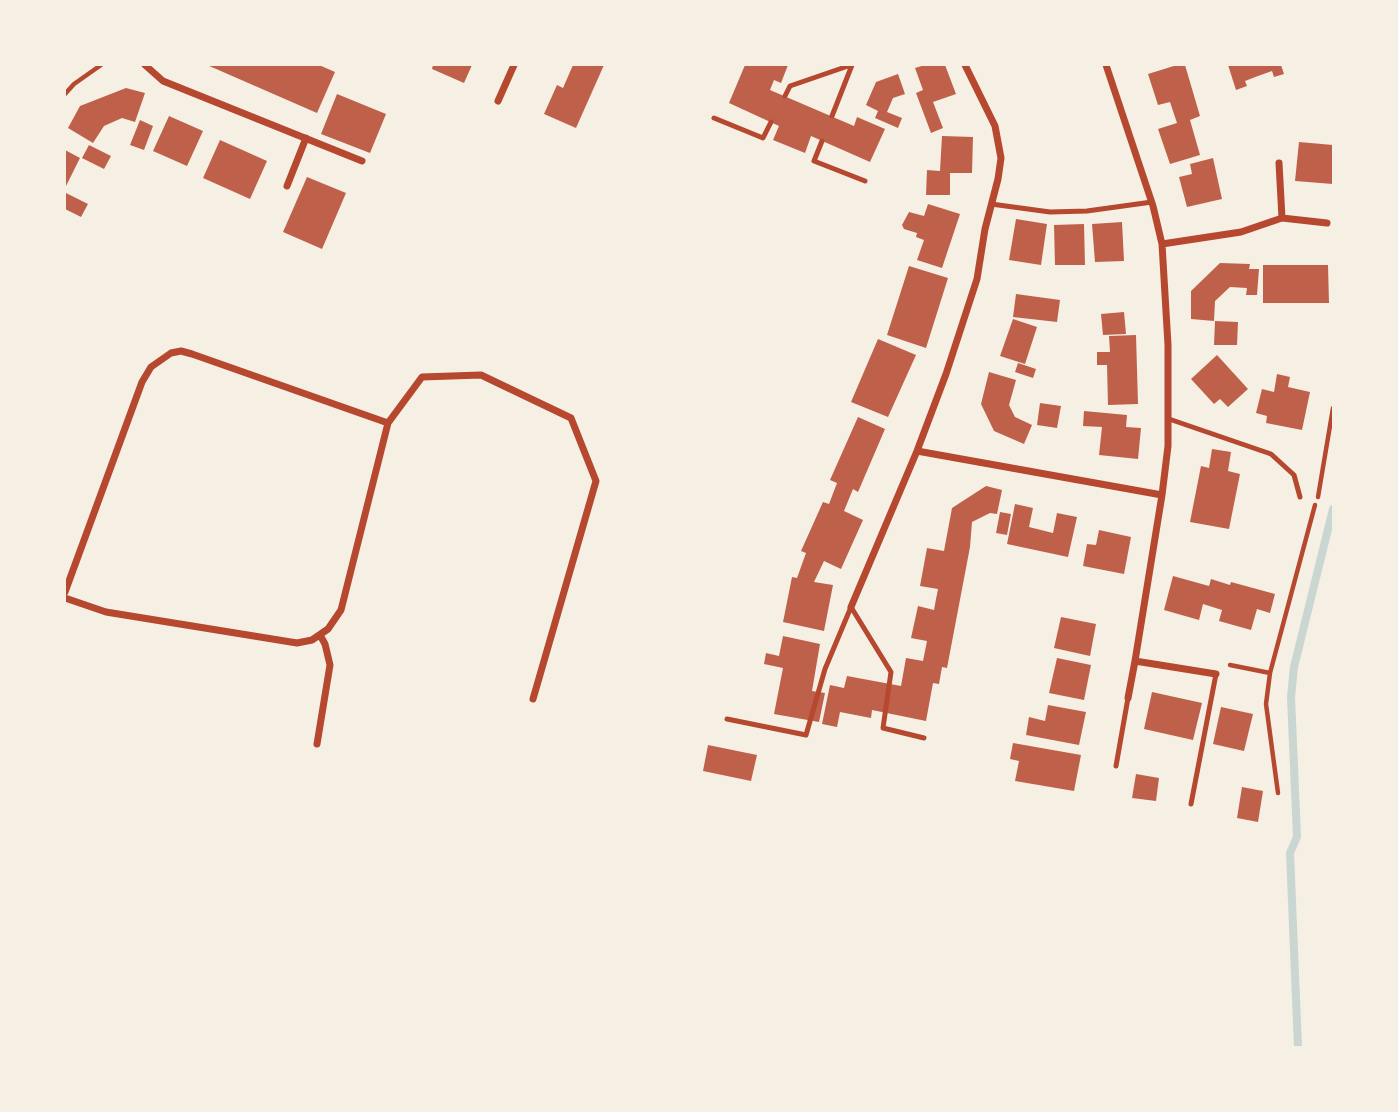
<!DOCTYPE html>
<style>
body{margin:0}
#map{position:relative;width:1398px;height:1112px;overflow:hidden;background:#f6efe4;font-family:Signika,sans-serif}
canvas{display:block}
.frame{position:absolute;inset:0;border:66px solid #f6efe4;pointer-events:none}
</style>
<div id="map">
<canvas width="1398" height="1112"></canvas>
<div class="frame"></div>
</div>
<script>
const ctx = document.querySelector('canvas').getContext('2d');
ctx.lineJoin = 'round';
function shape(rows) {
  const path = new Path2D();
  for (const r of rows) {
    path.moveTo(r[0], r[1]);
    for (let i = 2; i < r.length; i += 2) path.lineTo(r[i], r[i + 1]);
  }
  return path;
}
function stroke(path, color, width, dash) {
  ctx.strokeStyle = color;
  ctx.lineWidth = width;
  ctx.lineCap = dash ? 'butt' : 'round';
  ctx.setLineDash(dash || []);
  ctx.stroke(path);
}
function fillPath(path, color) {
  ctx.fillStyle = color;
  ctx.fill(path, 'evenodd');
}
const stream = shape([
 [1298,1047,1290,853,1297,837,1291,697,1294,667,1333,509]
]);
const building = shape([
 [207,65,319,65,335,72,317,113],
 [433,65,472,65,464,83,432,69],
 [573,65,604,65,576,128,544,114,557,85,563,88],
 [745,65,788,65,781,83,774,80,770,90,854,126,857,117,885,129,870,162,811,136,805,153,773,140,779,126,729,103],
 [925,65,945,65,956,94,933,102,943,128,931,133,916,93,923,90,915,68],
 [1177,65,1185,65,1200,116,1190,120,1200,155,1170,164,1158,129,1177,123,1170,102,1158,105,1148,74],
 [1228,65,1281,65,1284,74,1274,77,1272,71,1258,76,1245,81,1247,86,1236,90],
 [898,74,905,94,893,98,887,112,902,118,898,128,875,118,878,111,866,105,876,82],
 [126,88,145,93,135,122,122,118,104,126,93,143,68,128,80,106],
 [337,94,386,114,370,153,321,134],
 [169,116,203,131,187,166,153,151],
 [140,120,153,126,144,150,130,145],
 [942,136,973,137,972,173,950,173,950,195,926,195,927,170,940,171],
 [220,140,267,161,250,199,203,178],
 [1299,142,1333,145,1333,184,1295,181],
 [89,145,111,156,104,169,82,158],
 [65,150,80,158,65,188],
 [1213,158,1222,199,1187,207,1179,177,1192,174,1190,164],
 [307,177,346,193,322,249,283,232],
 [66,193,88,204,81,217,65,209],
 [928,204,960,214,942,268,917,260,924,240,916,237,917,233,904,229,902,225,909,212,924,216],
 [1016,219,1047,224,1041,265,1009,260],
 [1122,222,1124,261,1095,262,1092,224],
 [1084,224,1085,265,1055,265,1054,225],
 [1220,263,1250,264,1249,269,1259,269,1257,295,1246,295,1247,288,1230,287,1215,301,1214,321,1191,319,1191,291],
 [1263,265,1328,265,1329,303,1263,303],
 [909,266,948,278,926,348,887,335],
 [1016,294,1060,300,1057,322,1013,317],
 [1124,312,1126,334,1103,335,1101,314],
 [1013,319,1037,327,1025,364,1000,356],
 [1215,321,1238,322,1237,345,1214,345],
 [1136,335,1138,404,1108,405,1107,365,1097,365,1097,352,1110,352,1109,336],
 [878,339,916,355,888,417,851,402],
 [1217,355,1248,389,1228,407,1220,399,1214,404,1191,379],
 [1018,363,1036,369,1033,378,1015,372],
 [989,372,1016,380,1009,405,1015,417,1032,425,1024,444,994,431,981,404],
 [1277,374,1290,377,1288,387,1310,392,1302,430,1266,423,1267,416,1256,413,1262,389,1274,392],
 [1040,403,1061,406,1057,428,1037,425],
 [1084,411,1127,415,1126,427,1141,428,1138,459,1099,455,1102,427,1083,426],
 [858,417,885,429,858,492,853,489,844,511,863,520,841,569,824,561,814,582,833,585,824,631,783,622,792,577,797,578,806,553,801,551,823,502,829,504,837,483,830,480],
 [1212,449,1231,452,1228,471,1240,474,1229,529,1190,522,1201,466,1209,468],
 [986,486,1002,490,997,514,990,513,972,522,970,547,947,668,942,667,939,684,933,683,926,721,872,710,871,718,840,712,837,727,822,724,830,685,844,688,847,676,901,686,906,658,923,661,927,641,911,638,918,606,934,610,936,599,938,589,920,586,927,548,944,551,952,508],
 [1015,504,1033,508,1029,527,1053,533,1057,513,1077,517,1068,557,1007,544],
 [1000,512,1011,514,1007,535,996,533],
 [1099,530,1131,537,1124,574,1083,566,1087,544,1096,545],
 [1173,576,1209,586,1211,579,1230,585,1231,582,1275,594,1270,613,1257,609,1251,630,1219,621,1222,610,1203,604,1199,620,1164,610],
 [1061,617,1096,624,1090,656,1054,648],
 [783,636,820,644,812,691,825,693,819,722,774,714,783,668,764,664,766,653,779,656],
 [1057,658,1091,665,1084,700,1049,693],
 [1152,692,1202,703,1193,740,1144,729],
 [1048,705,1086,712,1079,745,1026,735,1029,717,1045,721],
 [1221,707,1253,714,1244,751,1213,744],
 [1013,743,1081,755,1074,791,1015,781,1019,761,1010,759],
 [708,745,757,755,751,781,703,771],
 [1136,774,1159,778,1156,801,1132,798],
 [1242,787,1263,791,1258,822,1237,818]
]);
const path = shape([
 [65,94,74,84,101,65],
 [1318,497,1333,408],
 [1230,665,1270,673],
 [1278,793,1266,704,1270,673,1315,505]
]);
const service = shape([
 [785,96,790,86,851,65],
 [832,116,852,65],
 [714,118,763,138,771,122],
 [822,141,814,161,865,181],
 [991,204,1050,212,1087,211,1152,202],
 [1169,419,1271,454,1294,475,1300,497],
 [851,607,891,672,883,728,924,738],
 [727,719,806,735,825,669,851,607],
 [1116,766,1128,698],
 [1191,804,1216,674]
]);
const minor = shape([
 [145,65,163,81,362,161],
 [1106,65,1153,206,1162,244,1168,345,1168,446,1162,495,1135,661,1216,674],
 [498,101,514,65],
 [1279,163,1282,218],
 [287,186,306,138],
 [1162,244,1241,232,1282,218,1327,223],
 [917,451,1162,495],
 [65,592,142,382,151,367,171,353,181,351,192,354,388,423],
 [65,598,106,612,297,643,312,640,328,629,341,610,388,423,422,377,481,375,571,418,596,481,533,699],
 [851,607,917,451,946,374,977,279,985,229,998,179,1001,158,995,126,965,65],
 [1128,698,1135,661],
 [317,744,330,665,325,644,320,635]
]);
stroke(stream, '#c9d6d2', 8);
fillPath(building, '#bf614a');
stroke(path, '#b5482f', 4.5);
stroke(service, '#b5482f', 5);
stroke(minor, '#b5482f', 7);
</script>
